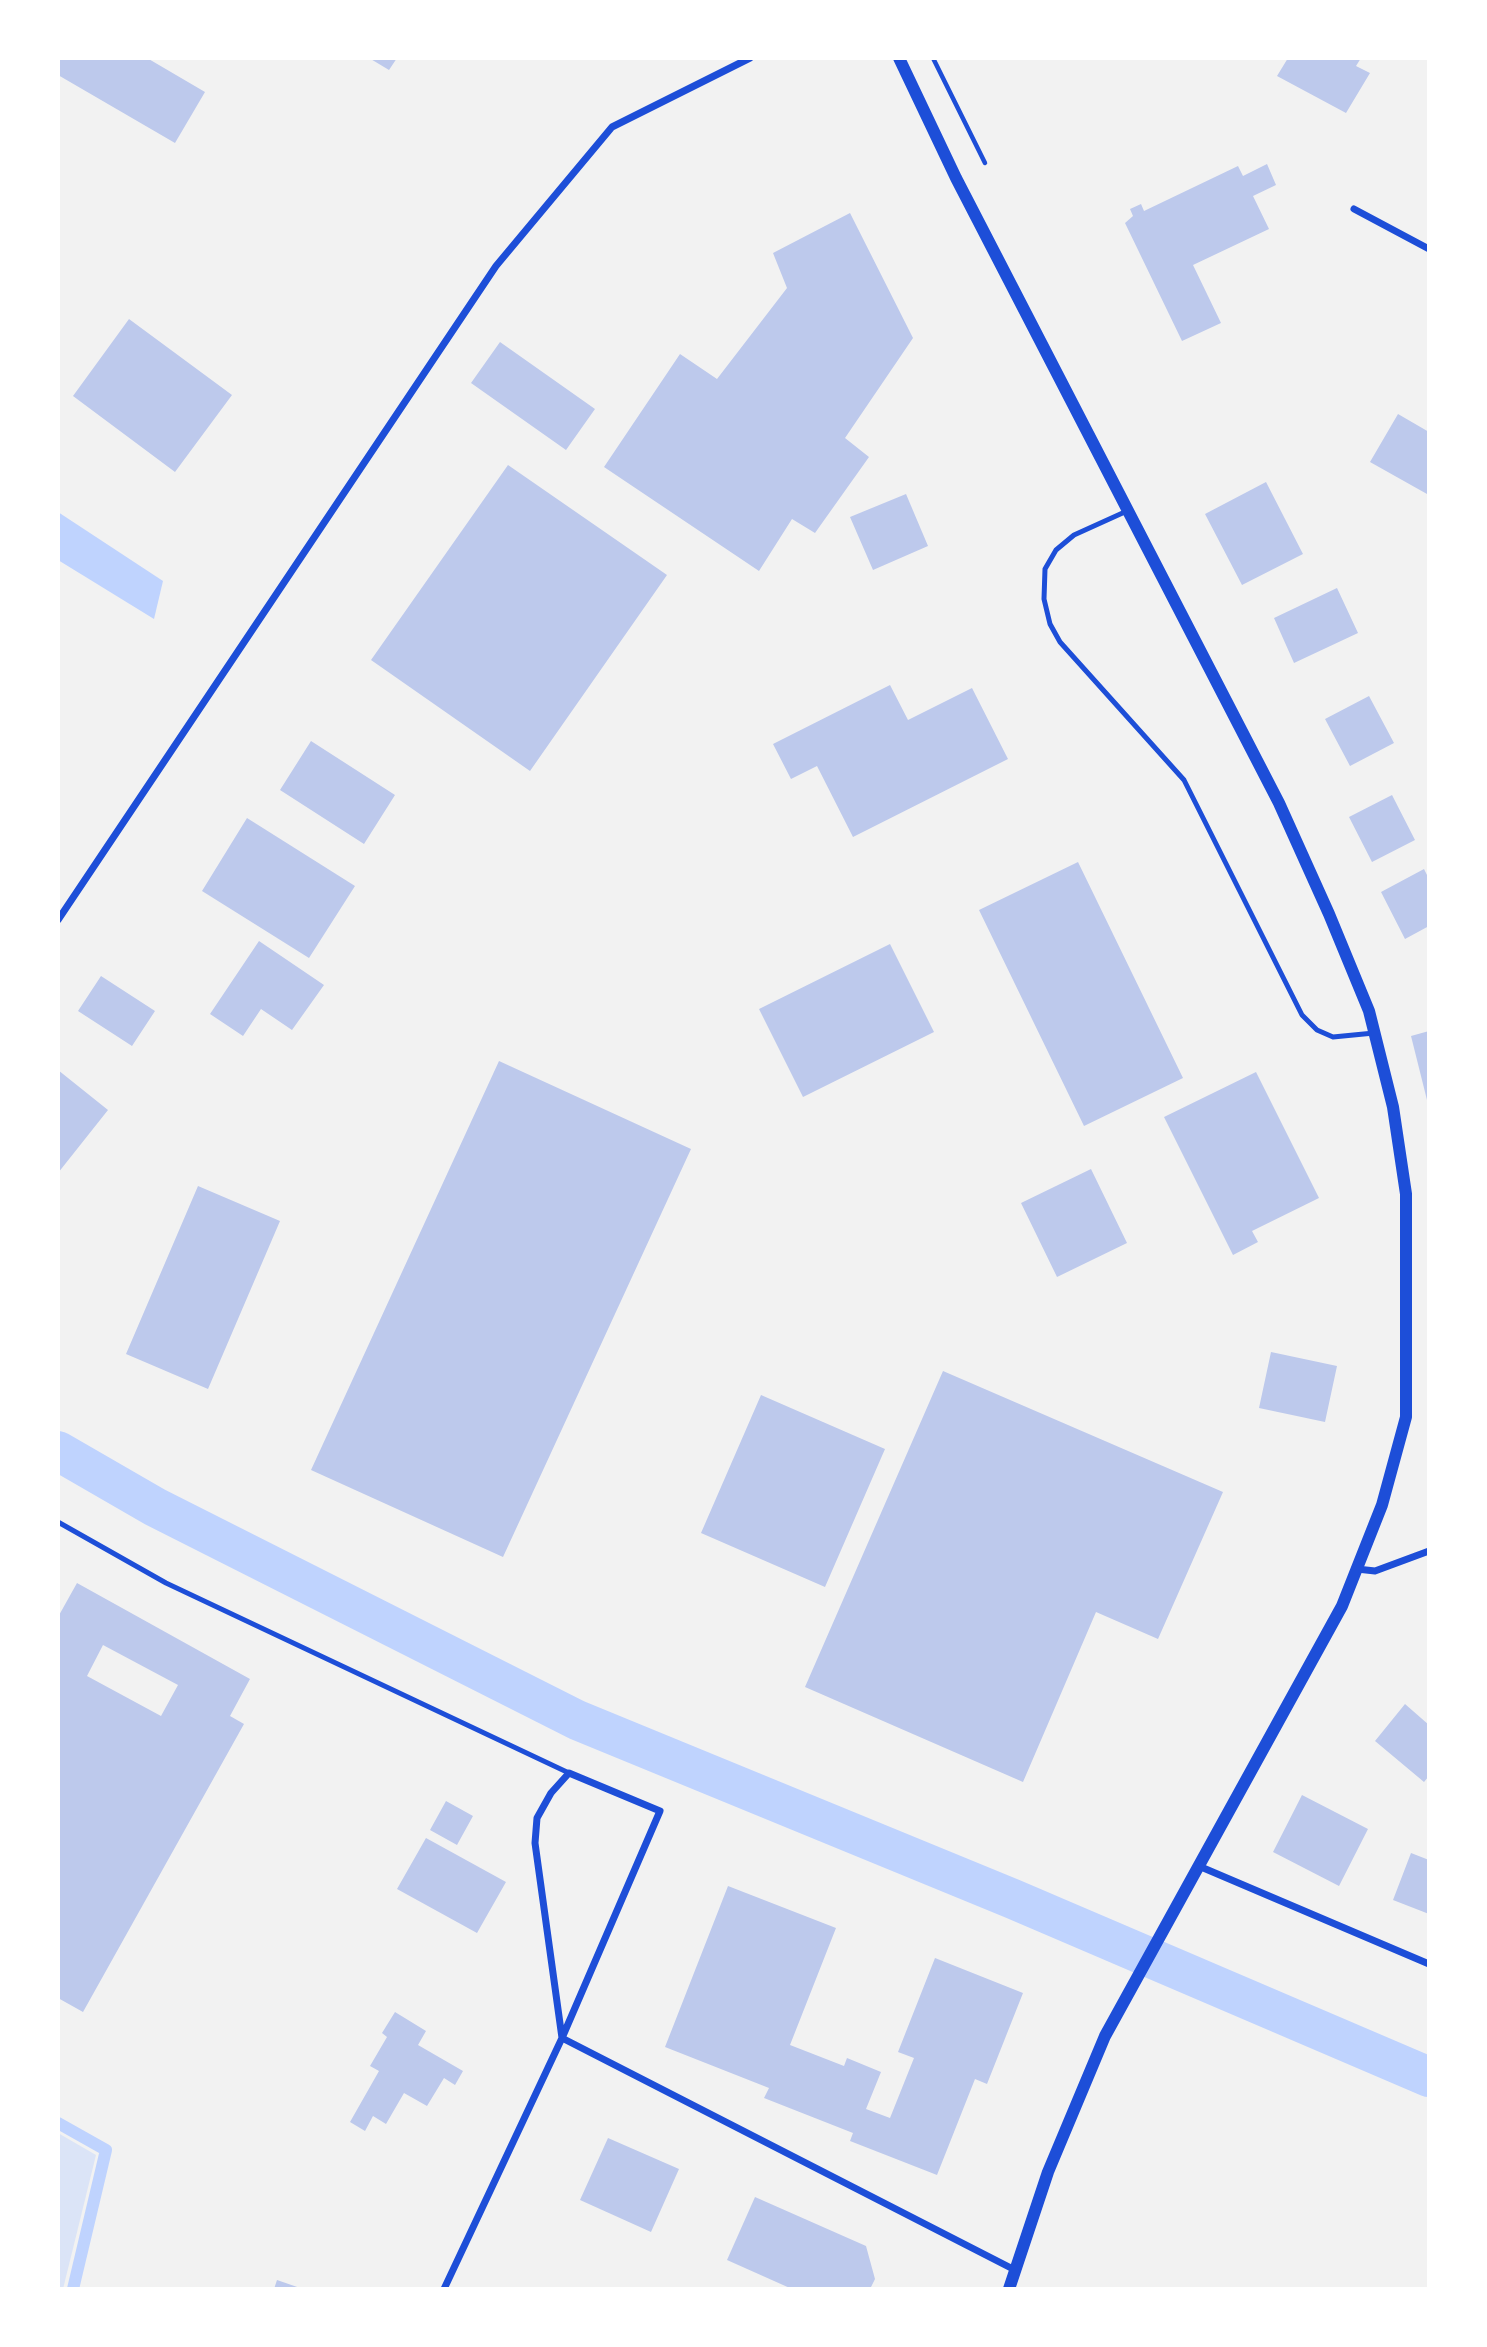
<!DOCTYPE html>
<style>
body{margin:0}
#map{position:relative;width:1487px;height:2347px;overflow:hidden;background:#f2f2f2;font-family:"IBM Plex Sans",sans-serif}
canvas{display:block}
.frame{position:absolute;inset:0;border:60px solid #fff;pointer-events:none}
</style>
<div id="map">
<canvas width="1487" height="2347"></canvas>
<div class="frame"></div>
</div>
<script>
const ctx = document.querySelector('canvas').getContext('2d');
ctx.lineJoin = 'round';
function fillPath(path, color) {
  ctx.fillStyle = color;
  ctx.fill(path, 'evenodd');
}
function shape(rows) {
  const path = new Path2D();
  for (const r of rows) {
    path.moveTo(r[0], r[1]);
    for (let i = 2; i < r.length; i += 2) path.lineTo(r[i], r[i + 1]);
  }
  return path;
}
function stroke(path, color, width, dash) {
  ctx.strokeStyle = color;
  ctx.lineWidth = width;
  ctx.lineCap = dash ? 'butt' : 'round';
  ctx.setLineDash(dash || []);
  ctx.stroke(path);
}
const green = shape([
 [58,2133,96,2155,63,2289,58,2289]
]);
const water = shape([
 [58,512,163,581,154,619,58,560]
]);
const stream = shape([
 [58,2123,106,2150,73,2289]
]);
const canal = shape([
 [58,1451,155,1507,577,1720,1013,1899,1429,2077]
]);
const building = shape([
 [58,58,147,58,205,92,175,143,58,75],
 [369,58,397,58,389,70],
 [1288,58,1361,58,1356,66,1370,73,1346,113,1277,76],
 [1267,164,1276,185,1253,196,1269,229,1193,265,1221,323,1182,341,1125,223,1133,216,1130,209,1141,204,1144,211,1238,166,1243,176],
 [850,213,913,338,845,438,869,457,815,533,792,519,759,571,604,467,680,354,717,379,787,288,773,253],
 [129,319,232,395,175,472,73,396],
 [500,342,595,409,566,450,471,383],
 [1398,414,1429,432,1427,494,1370,462],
 [508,465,667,575,530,771,371,660],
 [1266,482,1303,554,1242,585,1205,514],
 [906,494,928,546,873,570,850,517],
 [1337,588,1358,633,1294,663,1274,618],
 [890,685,908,720,972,688,1008,759,853,837,817,766,791,779,773,744],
 [1369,696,1394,743,1350,766,1325,719],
 [311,741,395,795,364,844,280,790],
 [1392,795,1415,840,1372,862,1349,817],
 [247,818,355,886,309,958,202,891],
 [1078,862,1183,1078,1084,1126,979,910],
 [1424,869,1429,879,1429,926,1405,939,1381,892],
 [259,941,324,985,292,1030,261,1009,243,1036,210,1014],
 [890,944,934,1032,803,1097,759,1009],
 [101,976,155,1011,132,1046,78,1011],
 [1429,1031,1429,1104,1428,1104,1411,1036],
 [499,1061,691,1149,503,1557,311,1470],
 [58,1070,108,1110,58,1173],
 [1256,1072,1319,1198,1252,1231,1258,1242,1233,1255,1164,1117],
 [1091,1169,1127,1243,1057,1277,1021,1203],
 [198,1186,280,1221,208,1389,126,1354],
 [1271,1352,1337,1366,1325,1422,1259,1408],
 [943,1371,1223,1492,1158,1639,1096,1612,1023,1782,805,1687],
 [761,1395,885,1449,825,1587,701,1533],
 [77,1583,250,1679,230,1716,244,1724,83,2012,58,1998,58,1617],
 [103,1645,178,1685,161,1716,87,1676],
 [1405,1704,1429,1725,1429,1776,1424,1782,1375,1741],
 [1302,1795,1368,1829,1339,1886,1273,1852],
 [446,1801,473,1816,457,1845,430,1830],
 [426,1838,506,1882,477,1933,397,1889],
 [1411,1853,1429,1860,1429,1914,1393,1900],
 [728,1886,836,1928,790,2045,844,2066,847,2058,881,2072,866,2109,890,2118,914,2058,898,2052,935,1958,1023,1993,987,2084,975,2079,937,2175,850,2141,853,2133,764,2098,769,2088,665,2047],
 [395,2012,426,2031,418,2045,463,2071,455,2085,444,2078,427,2106,404,2093,386,2124,373,2116,365,2131,350,2122,379,2071,370,2066,387,2037,382,2033],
 [608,2138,679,2169,651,2232,580,2200],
 [755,2197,866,2246,875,2279,870,2289,792,2289,727,2260],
 [277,2280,303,2289,274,2289]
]);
const path = shape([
 [933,58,985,163]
]);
const service = shape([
 [1127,511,1074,535,1056,550,1045,569,1044,599,1050,624,1060,642,1184,780,1302,1015,1317,1030,1333,1037,1374,1033],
 [58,1522,166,1583,569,1773]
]);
const minor = shape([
 [1354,209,1429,249],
 [58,920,496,266,612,127,750,58],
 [1357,1569,1375,1571,1429,1551],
 [1201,1867,1429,1964],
 [562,2038,1013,2269],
 [444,2289,562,2038,660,1811,569,1773,551,1793,537,1818,535,1843,562,2038]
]);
const tertiary = shape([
 [899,58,956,178,1279,803,1329,914,1369,1011,1393,1107,1406,1194,1406,1417,1382,1505,1342,1606,1105,2036,1048,2172,1009,2289]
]);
fillPath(green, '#dbe4f7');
fillPath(water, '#bfd3fe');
stroke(stream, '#bfd3fe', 12);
stroke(canal, '#bfd3fe', 40);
fillPath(building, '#bdc9ec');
stroke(path, '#1d4ed8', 4.5);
stroke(service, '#1d4ed8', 5);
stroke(minor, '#1d4ed8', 7);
stroke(tertiary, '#1d4ed8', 12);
</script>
